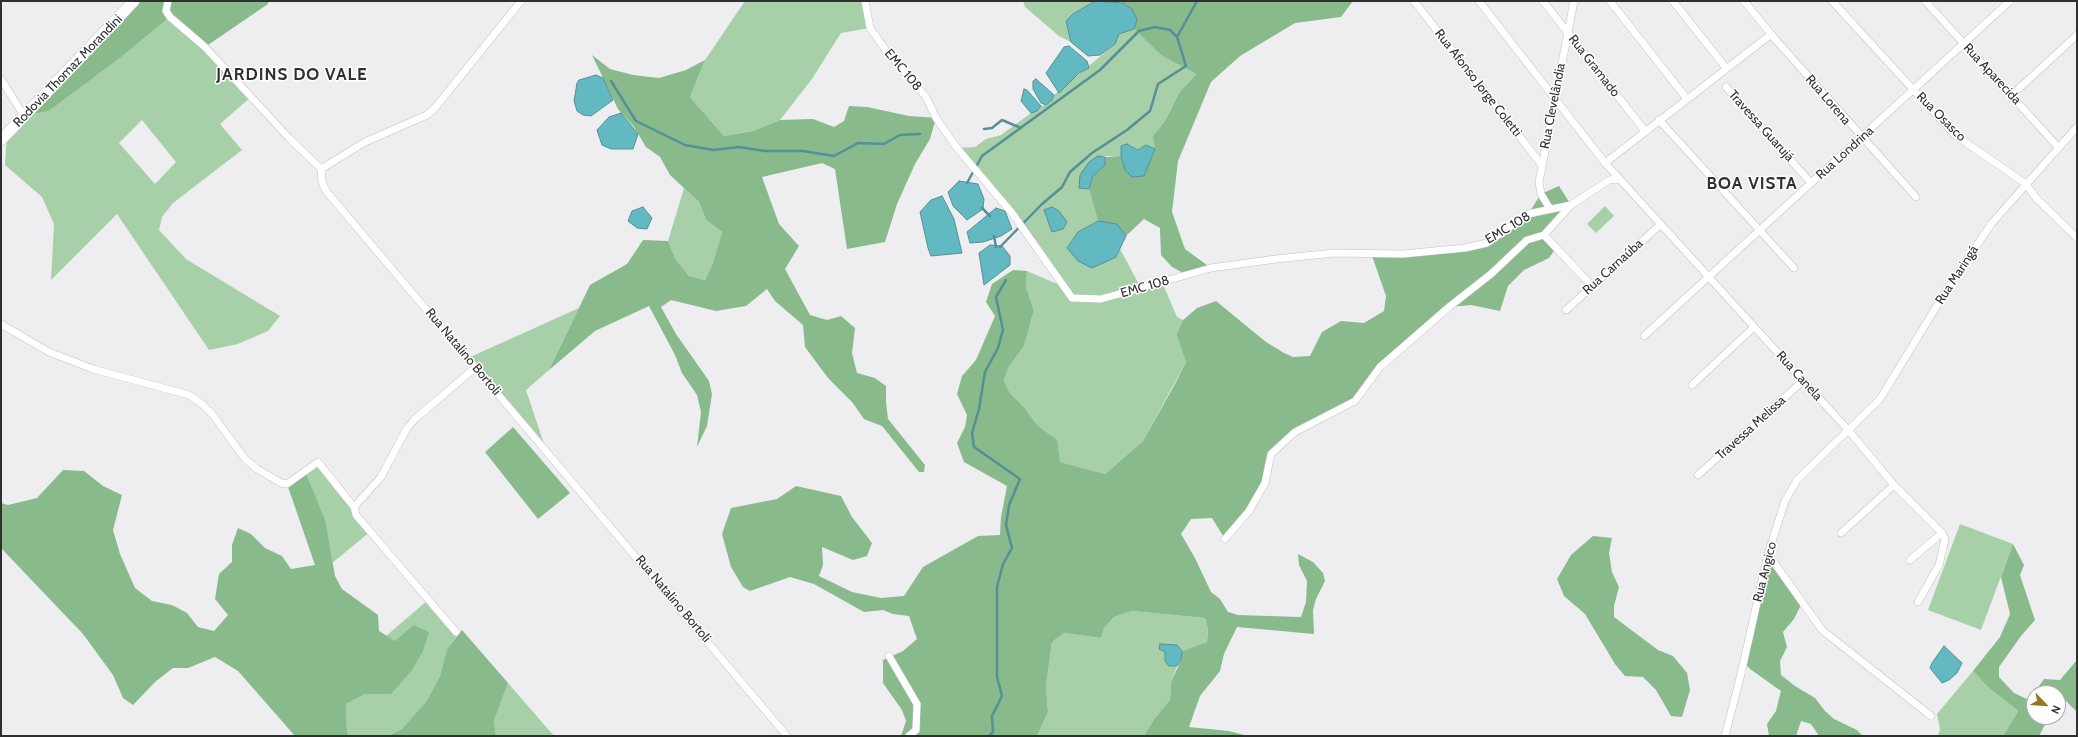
<!DOCTYPE html>
<meta charset="utf-8">
<style>
body{margin:0}
#map{position:relative;width:2078px;height:737px;overflow:hidden;background:#eeeef0;font-family:Cabin,sans-serif}
canvas{display:block}
.frame{position:absolute;inset:0;border:2px solid #303031;pointer-events:none}
.north{position:absolute;left:2026px;top:685px;width:40px;height:40px;box-sizing:border-box;background:#fff;border:1px solid #acacad;border-radius:50%;rotate:115deg;font-size:11px;font-weight:700;line-height:16px;text-align:center;color:#303031}
.north::after{content:'';display:block;margin:auto;width:14px;height:18px;background:#977820;clip-path:polygon(50% 0,100% 100%,50% 72%,0 100%)}
</style>
<div id="map">
<canvas width="2078" height="737"></canvas>
<div class="frame"></div>
<div class="north">N</div>
</div>
<script>
const ctx = document.querySelector('canvas').getContext('2d');
ctx.lineJoin = 'round';
function fillPath(path, color) {
  ctx.fillStyle = color;
  ctx.fill(path, 'evenodd');
}
function shape(rows) {
  const path = new Path2D();
  for (const r of rows) {
    path.moveTo(r[0], r[1]);
    for (let i = 2; i < r.length; i += 2) path.lineTo(r[i], r[i + 1]);
  }
  return path;
}
function stroke(path, color, width, dash) {
  ctx.strokeStyle = color;
  ctx.lineWidth = width;
  ctx.lineCap = dash ? 'butt' : 'round';
  ctx.setLineDash(dash || []);
  ctx.stroke(path);
}
function label(font, color, halo, rows, align = 'center') {
  ctx.font = font + ' Cabin,sans-serif';
  ctx.lineWidth = 3;
  ctx.setLineDash([]);
  ctx.textBaseline = 'middle';
  ctx.strokeStyle = halo;
  ctx.fillStyle = color;
  for (const [text, x, y, turn = 0] of rows) {
    ctx.save();
    ctx.translate(x, y);
    ctx.rotate((+turn || 0) * Math.PI / 180);
    ctx.textAlign = isNaN(turn) ? turn : align;
    if (halo) ctx.strokeText(text, 0, 0);
    ctx.fillText(text, 0, 0);
    ctx.restore();
  }
}
const green = shape([
 [745,1,865,1,870,28,841,33,812,79,780,120,753,131,724,136,690,97,705,60],
 [1023,1,1095,1,1073,14,1067,21,1071,42,1059,36,1025,7],
 [170,17,251,97,220,124,242,150,173,203,162,217,159,230,186,259,280,316,268,331,238,344,209,350,117,214,51,280,54,224,42,197,5,165,7,134,24,116,49,111,120,58],
 [142,120,176,162,155,184,119,143],
 [1134,29,1162,56,1196,74,1179,93,1165,121,1154,135,1155,149,1146,145,1139,150,1130,145,1121,146,1121,156,1098,156,1079,188,1089,189,1098,221,1078,232,1116,257,1120,249,1141,288,1162,282,1177,317,1183,320,1178,335,1186,362,1143,441,1105,474,1059,462,1056,440,1038,426,1024,407,1010,393,1004,381,1008,368,1024,346,1034,310,1026,287,1027,271,1062,286,1012,213,957,148,975,147,986,139,1001,135,1031,113,1037,111,1041,106,1046,105,1052,100,1054,95,1115,44,1119,33],
 [684,188,699,202,706,220,722,232,713,263,705,280,689,276,676,260,668,241],
 [1605,206,1614,216,1596,233,1587,224],
 [579,308,549,370,526,390,546,450,468,358],
 [318,462,370,532,332,563,313,492,305,471],
 [1960,524,2013,544,1981,630,1928,610],
 [428,600,457,636,447,649,440,676,428,701,402,729,388,736,350,736,347,732,346,704,365,694,391,694,395,641,386,636],
 [1132,611,1205,618,1208,629,1207,642,1182,651,1177,645,1165,652,1169,666,1177,666,1171,682,1170,700,1154,719,1144,736,1037,736,1048,712,1046,686,1052,642,1064,633,1101,638,1104,628,1114,617],
 [1973,671,1988,687,2018,711,2003,736,1938,736,1940,729,1937,714],
 [508,683,554,736,496,736,494,721]
]);
const forest = shape([
 [134,1,269,1,268,4,205,47,170,17,120,58,49,111,24,116],
 [1118,1,1353,1,1341,17,1295,23,1240,56,1211,82,1178,161,1172,212,1185,249,1211,268,1187,275,1172,267,1161,255,1160,228,1144,219,1126,236,1117,224,1098,221,1089,189,1093,176,1105,165,1105,157,1121,156,1125,170,1132,177,1144,176,1155,149,1153,136,1165,121,1179,93,1196,74,1162,56,1134,29,1137,19,1123,3],
 [592,55,610,69,633,75,659,78,686,70,705,60,690,97,724,136,753,131,780,120,813,119,834,127,844,121,849,106,867,107,909,116,936,118,930,139,915,164,897,204,885,242,847,249,835,169,822,163,762,177,779,224,799,246,785,269,810,315,827,320,841,316,855,328,852,353,857,373,875,378,886,386,886,402,888,419,925,465,924,472,919,472,882,426,864,419,852,402,828,378,805,347,803,325,775,301,767,289,746,306,716,311,671,300,661,307,676,334,709,381,712,394,707,426,697,447,701,412,697,395,682,373,675,355,649,306,595,331,549,370,590,285,627,264,643,240,668,241,676,260,689,276,705,280,713,263,722,232,706,220,699,202,670,175,660,157,646,147,634,127,618,109],
 [1559,186,1571,205,1544,235,1556,248,1549,258,1524,270,1508,286,1500,311,1471,305,1449,307,1380,367,1355,401,1295,432,1271,454,1265,483,1225,539,1212,518,1191,519,1181,534,1195,558,1211,592,1220,599,1228,612,1238,615,1301,617,1306,602,1307,581,1299,565,1298,554,1313,562,1323,573,1325,581,1316,599,1313,610,1314,634,1237,627,1224,654,1220,671,1200,696,1189,727,1229,731,1248,736,1144,736,1154,719,1170,700,1171,682,1181,660,1182,651,1207,642,1208,629,1205,618,1132,611,1114,617,1104,628,1101,638,1064,633,1052,642,1046,686,1048,712,1037,736,901,736,906,721,902,710,883,683,883,660,903,651,917,639,909,616,893,614,883,610,864,612,814,584,790,577,750,591,743,587,731,567,722,534,731,508,777,499,796,486,841,496,852,517,872,543,867,556,853,560,822,547,823,565,819,576,852,592,881,598,904,596,923,567,978,536,1000,535,1001,517,1007,486,964,462,957,443,965,427,967,415,957,394,962,376,976,360,995,316,986,302,992,284,1013,270,1027,271,1026,287,1034,310,1024,346,1008,368,1004,381,1010,393,1024,407,1038,426,1057,440,1060,462,1105,474,1143,441,1175,384,1186,362,1177,335,1183,320,1197,308,1216,301,1266,342,1284,353,1293,357,1310,356,1322,332,1341,321,1364,323,1384,311,1386,296,1371,253,1403,254,1487,243,1528,214,1541,194],
 [513,427,570,493,538,519,485,452],
 [63,470,84,471,103,486,122,495,113,530,120,554,135,588,152,601,172,605,187,613,198,627,214,631,228,615,215,599,219,574,232,562,232,545,238,528,251,534,265,548,282,556,291,569,315,565,287,484,305,471,325,520,335,576,342,589,378,615,379,631,395,641,414,625,429,632,423,651,412,670,391,694,365,694,346,704,347,732,350,736,295,736,238,671,215,657,188,668,173,668,155,682,133,705,123,698,113,675,83,634,1,548,1,503,8,505,37,498],
 [1593,536,1612,538,1609,553,1612,572,1619,587,1614,606,1614,617,1658,650,1673,656,1687,673,1690,690,1682,717,1671,716,1656,690,1643,677,1625,676,1615,664,1585,614,1564,596,1557,579,1571,555],
 [2013,544,2024,565,2020,575,2035,620,2021,636,1999,667,1999,677,2014,693,2029,700,2034,693,2034,717,2049,717,2039,736,2003,736,2018,711,1988,687,1973,671,2000,637,2010,614,2001,577],
 [1768,554,1802,603,1794,619,1783,632,1787,647,1780,661,1781,675,1795,686,1815,698,1825,711,1834,719,1857,730,1863,736,1819,736,1811,724,1801,721,1796,736,1769,736,1767,724,1776,711,1781,691,1750,669,1744,662],
 [462,630,508,683,494,721,496,736,388,736,402,729,427,701,440,676,447,649],
 [2077,660,2077,712,2065,700,2058,699,2058,693,2034,693,2044,679,2060,680]
]);
const water = shape([
 [1095,1,1123,3,1132,9,1137,19,1134,29,1119,34,1115,44,1100,55,1088,56,1071,42,1066,21,1073,14,1095,1],
 [1069,46,1087,61,1089,68,1079,73,1059,93,1046,73,1064,47,1069,46],
 [596,75,603,78,613,100,591,116,583,115,577,111,574,101,577,83,579,80,596,75],
 [1036,79,1054,95,1052,100,1046,105,1041,103,1033,89,1033,81,1036,79],
 [1024,89,1027,90,1041,106,1037,111,1031,113,1021,101,1024,89],
 [621,113,638,134,633,149,611,149,602,145,597,130,609,117,621,113],
 [1127,144,1138,150,1146,145,1155,149,1144,176,1132,177,1125,170,1121,156,1121,146,1127,144],
 [1098,156,1105,157,1105,165,1093,176,1089,189,1079,188,1080,175,1089,162,1098,156],
 [959,181,978,184,984,199,983,209,967,220,953,206,948,192,959,181],
 [942,196,954,219,962,253,931,256,928,248,920,212,931,200,942,196],
 [643,207,652,218,647,229,637,228,628,221,632,211,643,207],
 [1052,207,1059,211,1067,222,1063,229,1052,232,1044,210,1052,207],
 [996,208,1005,211,1012,229,1001,236,983,242,970,243,967,232,996,208],
 [1098,221,1117,224,1126,236,1116,257,1092,268,1078,261,1067,248,1078,232,1098,221],
 [990,245,1002,246,1010,256,1010,265,984,285,979,253,990,245],
 [1160,644,1177,645,1182,651,1181,660,1177,666,1169,666,1165,661,1165,652,1159,649,1160,644],
 [1944,646,1962,663,1957,673,1949,680,1942,683,1930,668,1932,663,1944,646]
]);
const stream = shape([
 [611,81,636,121,685,145,713,150,739,147,765,151,803,151,834,156,858,143,884,144,900,135,920,134],
 [984,129,992,128,1002,120,1021,128],
 [967,183,982,156,1100,70,1139,31,1155,27,1170,30,1177,37],
 [982,208,990,216],
 [994,236,996,247],
 [1000,247,1041,205,1062,187,1070,172,1092,153,1127,130,1150,111,1158,84,1186,66,1177,37,1197,1],
 [989,736,993,732,992,716,1002,696,997,677,997,587,1003,564,1012,548,1006,525,1009,505,1020,479,974,447,972,433,979,409,985,372,998,348,1003,330,996,297,1006,280]
]);
const street = shape([
 [168,1,166,11,170,17,205,47,289,138,321,169],
 [865,1,870,28,887,52,926,97,936,118,957,148,1012,213,1072,298,1101,299,1211,268,1276,259,1334,253,1403,254,1465,248,1487,243,1528,214,1571,205],
 [1414,1,1541,164],
 [1479,1,1605,163,1849,431,1894,485,1942,533,1945,539,1939,565,1918,602],
 [1543,1,1645,131],
 [1610,1,1687,99],
 [1673,1,1726,68],
 [1744,1,1775,39,1916,197],
 [1832,1,1955,135,2026,184,2036,198,2077,238],
 [1925,1,2058,147],
 [1,79,24,116],
 [1726,87,1811,183],
 [2012,95,2077,35],
 [1659,120,1794,268],
 [1605,163,1770,35],
 [321,169,322,182,326,191,787,736],
 [321,169,365,142,427,115,435,108,521,1],
 [1550,209,1541,194,1539,182,1574,1],
 [1544,235,1592,286],
 [1566,310,1660,225],
 [1,324,49,352,93,369,189,395,202,404,213,415,245,459,257,469,281,483,287,484,318,462,354,507,381,477,407,428,415,419,476,367],
 [1644,336,2010,1],
 [1692,385,1754,327],
 [1698,475,1803,381],
 [354,507,356,515,456,632],
 [1841,533,1894,485],
 [1225,539,1249,511,1265,483,1271,454,1295,432,1355,401,1380,367,1449,307,1491,274,1527,240,1544,235,1571,205,1609,180,1619,179],
 [1768,554,1822,630,1931,716],
 [1910,560,1942,533],
 [889,656,917,704,916,730,909,736],
 [1725,736,1741,674,1768,554,1785,501,1797,480,1880,399,1949,286,1992,223,2077,127]
]);
const primary = shape([
 [1,140,134,1]
]);
const streetNames = [
 ["Rua Gramado",1594,66,52],
 ["EMC 108",903,70,50],
 ["Rodovia Thomaz Morandini",68,71,-46],
 ["Rua Aparecida",1992,74,47],
 ["Rua Afonso Jorge Coletti",1478,83,52],
 ["Rua Lorena",1828,100,49],
 ["Rua Clevelândia",1553,106,-79],
 ["Rua Osasco",1941,117,45],
 ["Travessa Guarujá",1761,126,48],
 ["Rua Londrina",1845,153,-42],
 ["EMC 108",1508,228,-31],
 ["Rua Carnaúba",1613,267,-42],
 ["Rua Maringá",1957,275,-57],
 ["EMC 108",1145,287,-16],
 ["Rua Natalino Bortoli",463,352,50],
 ["Rua Canela",1799,376,48],
 ["Travessa Melissa",1751,428,-42],
 ["Rua Angico",1765,572,-76],
 ["Rua Natalino Bortoli",673,599,50]
];
const districtNames = [
 ["JARDINS DO VALE",292,75],
 ["BOA VISTA",1752,184]
];
fillPath(green, '#a7d0a9');
fillPath(forest, '#88ba8c');
fillPath(water, '#63b9c2');
stroke(water, '#549096', 1);
stroke(stream, '#549096', 2.5);
stroke(street, '#c1c2c3', 8);
stroke(primary, '#c1c2c3', 12);
stroke(street, '#fff', 7);
stroke(primary, '#fff', 11);
label('13px', '#303031', '#fff', streetNames);
ctx.letterSpacing = '1px';
label('bold 17px', '#303031', '#fff', districtNames);
ctx.letterSpacing = '0px';
</script>
